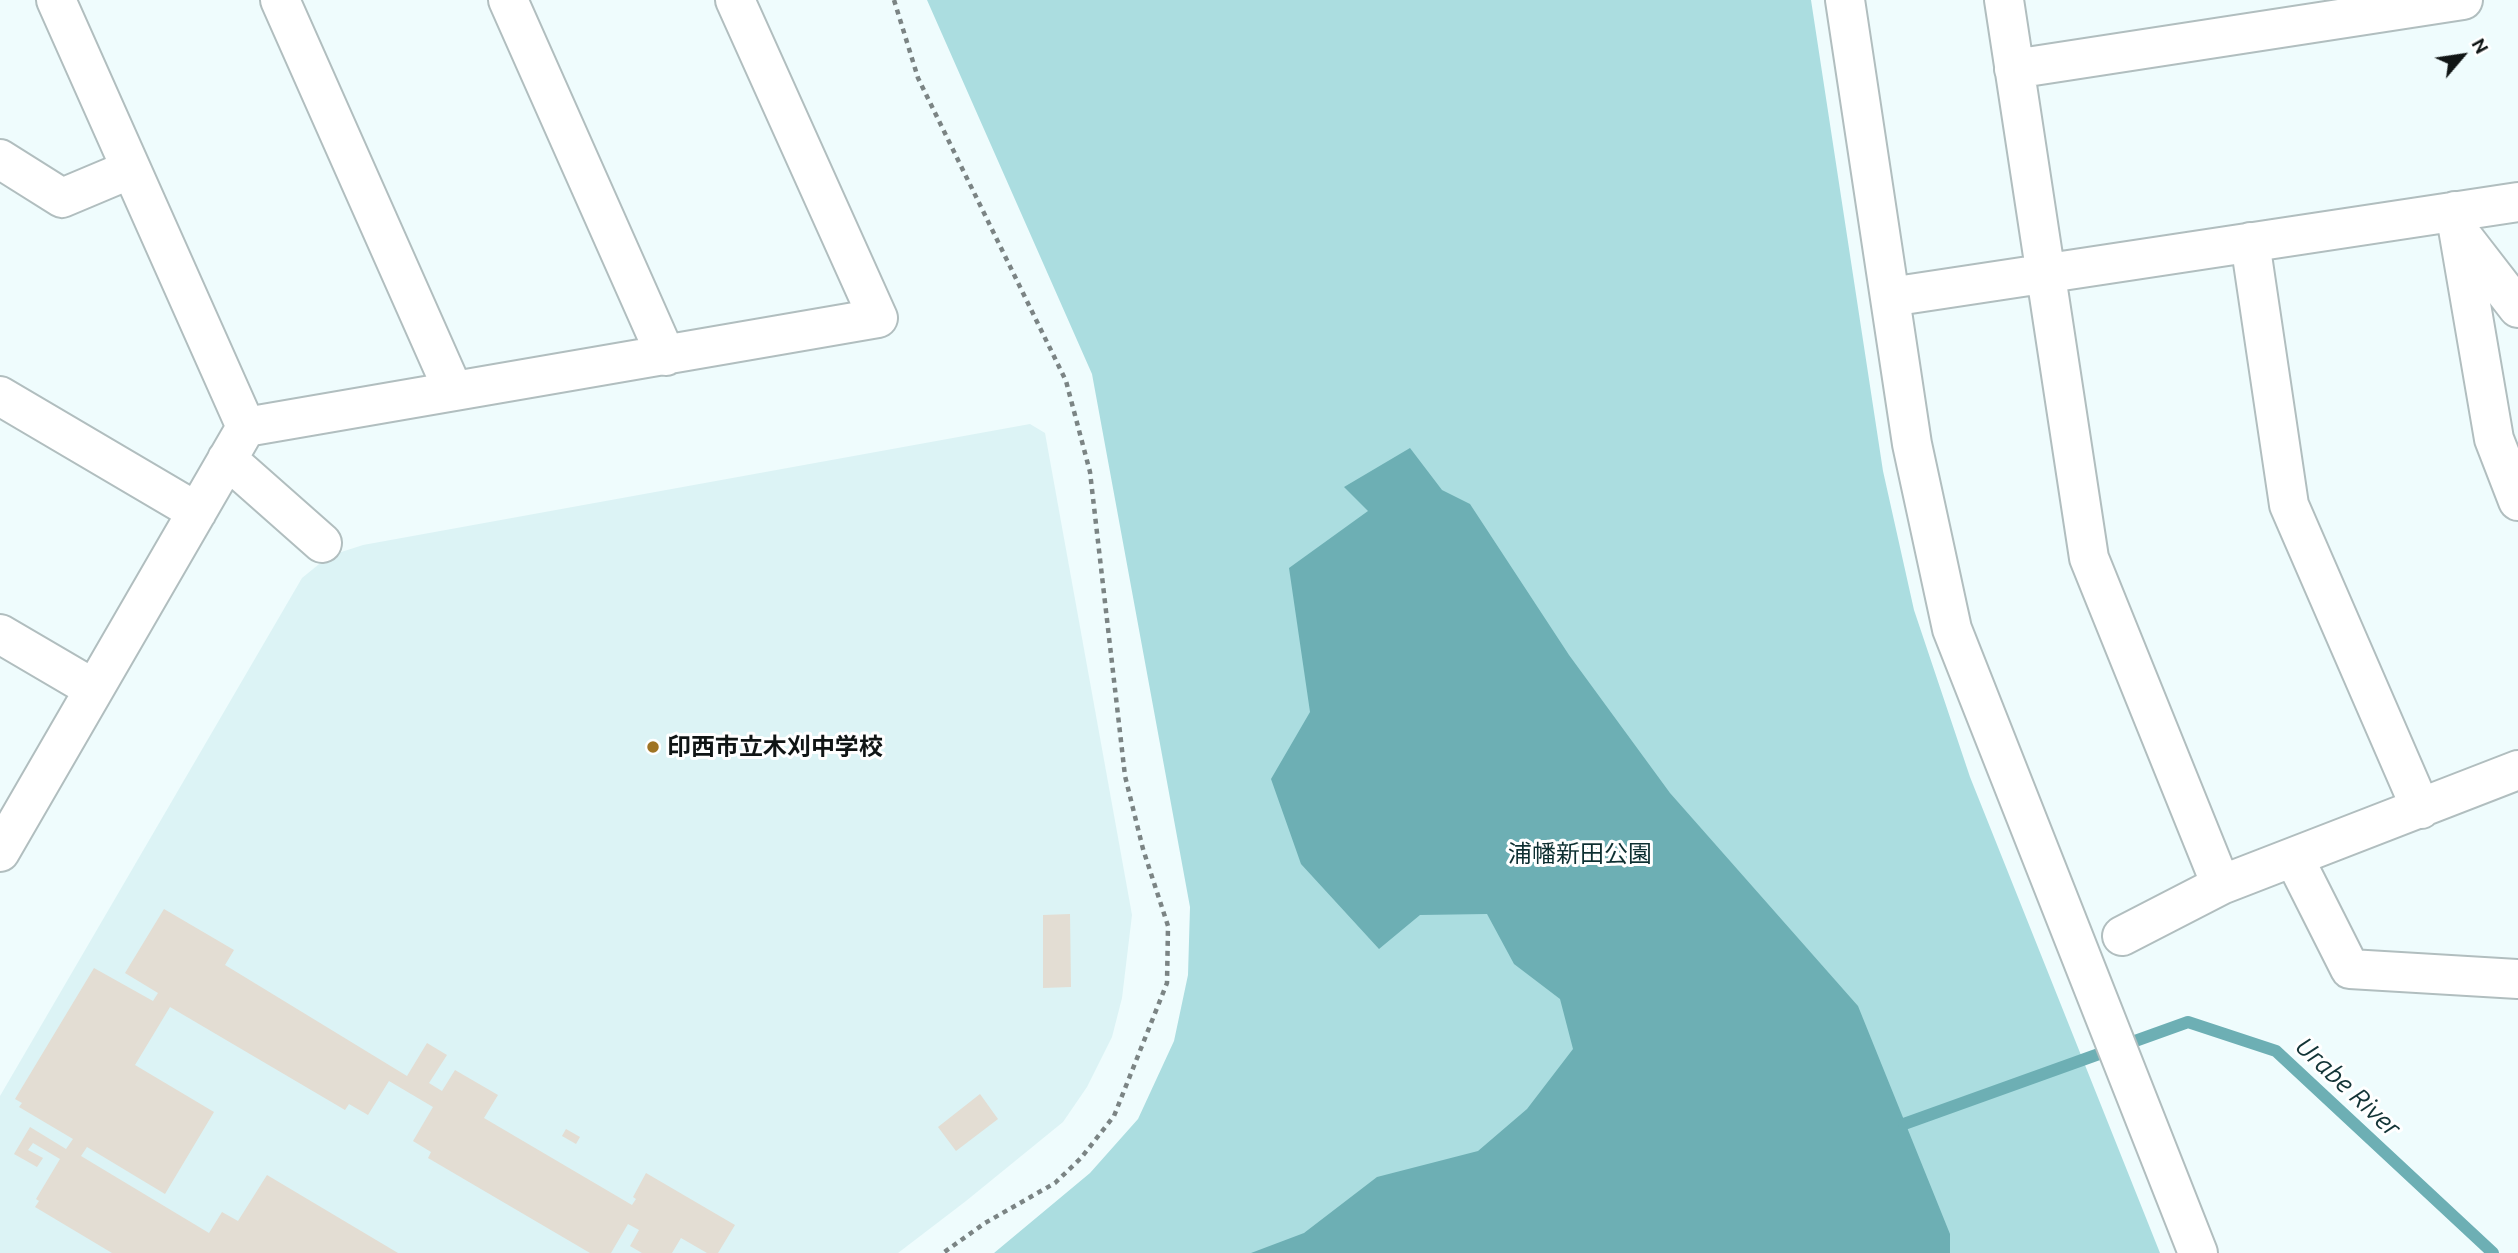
<!DOCTYPE html>
<meta charset="utf-8">
<style>
body{margin:0}
#map{position:relative;width:2518px;height:1253px;overflow:hidden;background:#effcfd;font-family:Ubuntu,sans-serif}
canvas{display:block}
.north{position:absolute;left:2427px;top:21px;width:70px;height:70px;-webkit-text-stroke:5px #fff;paint-order:stroke;rotate:61deg;font-size:19px;font-weight:700;line-height:28px;text-align:center;color:#101515}
.north::after{content:'';display:block;margin:auto;width:24px;height:32px;background:#101515;clip-path:polygon(50% 0,100% 100%,50% 72%,0 100%)}
</style>
<div id="map">
<canvas width="2518" height="1253"></canvas>
<div class="north">N</div>
</div>
<script>
const ctx = document.querySelector('canvas').getContext('2d');
ctx.lineJoin = 'round';
function fillPath(path, color) {
  ctx.fillStyle = color;
  ctx.fill(path, 'evenodd');
}
function shape(rows) {
  const path = new Path2D();
  for (const r of rows) {
    path.moveTo(r[0], r[1]);
    for (let i = 2; i < r.length; i += 2) path.lineTo(r[i], r[i + 1]);
  }
  return path;
}
function stroke(path, color, width, dash) {
  ctx.strokeStyle = color;
  ctx.lineWidth = width;
  ctx.lineCap = dash ? 'butt' : 'round';
  ctx.setLineDash(dash || []);
  ctx.stroke(path);
}
function label(font, color, halo, rows, align = 'center') {
  ctx.font = font + ' Ubuntu,"Noto Sans JP",sans-serif';
  ctx.lineWidth = 6;
  ctx.setLineDash([]);
  ctx.textBaseline = 'middle';
  ctx.strokeStyle = halo;
  ctx.fillStyle = color;
  for (const [text, x, y, turn = 0] of rows) {
    ctx.save();
    ctx.translate(x, y);
    ctx.rotate((+turn || 0) * Math.PI / 180);
    ctx.textAlign = isNaN(turn) ? turn : align;
    if (halo) ctx.strokeText(text, 0, 0);
    ctx.fillText(text, 0, 0);
    ctx.restore();
  }
}
const built = shape([
 [1030,424,1045,433,1132,915,1122,998,1112,1037,1087,1087,1063,1122,966,1201,898,1253,0,1253,0,1096,302,578,329,556,363,545]
]);
const green = shape([
 [927,0,1811,0,1883,471,1914,610,1970,777,2160,1253,994,1253,1090,1173,1138,1119,1174,1041,1188,975,1190,907,1092,374]
]);
const water = shape([
 [1410,448,1442,490,1470,504,1569,655,1670,793,1858,1006,1950,1234,1950,1253,1251,1253,1304,1233,1377,1177,1478,1151,1527,1109,1573,1049,1560,999,1514,964,1487,914,1420,915,1379,949,1301,864,1271,779,1310,712,1289,568,1368,511,1344,487]
]);
const stream = shape([
 [1904,1124,2188,1022,2276,1051,2493,1253]
]);
const building = shape([
 [164,909,234,950,225,965,407,1076,427,1043,447,1055,429,1083,442,1091,455,1070,498,1095,484,1118,632,1205,636,1199,633,1197,646,1173,735,1225,718,1253,707,1253,681,1238,672,1253,642,1253,630,1246,639,1230,628,1224,611,1253,590,1253,428,1158,431,1152,413,1141,433,1107,389,1081,368,1115,349,1104,345,1110,170,1007,135,1065,214,1112,165,1194,87,1147,81,1156,209,1233,222,1212,238,1221,267,1175,398,1253,112,1253,35,1207,39,1201,36,1199,60,1159,33,1143,28,1150,43,1158,37,1167,14,1154,30,1127,66,1149,73,1139,19,1107,22,1103,15,1099,94,968,153,1001,158,993,125,973],
 [1070,914,1071,987,1043,988,1043,915],
 [980,1094,998,1119,956,1151,938,1127],
 [566,1129,580,1137,576,1144,562,1136]
]);
const path = shape([
 [894,0,918,78,1066,381,1090,472,1125,776,1143,849,1168,926,1167,983,1114,1116,1081,1158,1055,1183,985,1223,943,1253]
]);
const minor = shape([
 [280,0,453,390],
 [508,0,666,356],
 [1845,0,1912,444,1952,629,2198,1253],
 [2004,0,2089,558,2221,885],
 [2014,69,2463,0],
 [0,159,62,198,131,169],
 [2455,211,2494,439,2518,501],
 [2463,237,2518,308],
 [2250,242,2289,505,2421,809],
 [1890,297,2518,202],
 [0,396,197,512],
 [246,427,878,318,735,0],
 [227,459,322,543],
 [0,634,94,689],
 [0,852,246,427,56,0],
 [2294,858,2350,969,2518,979],
 [2122,936,2221,885,2518,770]
]);
const markers = [
 [653,747,7,"#9f7424"]
];
const poiNames = [
 ["印西市立木刈中学校",667,747]
];
const parkNames = [
 ["浦幡新田公園",1580,854]
];
const waterNames = [
 ["Urabe River",2348,1087,43]
];
fillPath(built, '#dcf3f5');
fillPath(green, '#abdde0');
fillPath(water, '#6dafb4');
stroke(stream, '#6dafb4', 12);
fillPath(building, '#e3ddd3');
stroke(minor, '#b1bebf', 42);
stroke(path, '#7b8484', 4.5, [5, 5]);
stroke(minor, '#fff', 38);
for (const [x, y, r, color] of markers) {
  const dot = new Path2D();
  dot.arc(x, y, r, 0, 2 * Math.PI);
  ctx.fillStyle = color;
  ctx.fill(dot);
  stroke(dot, '#fff', 2.5);
}
label('bold 24px', '#101515', '#fff', poiNames, 'left');
label('24px', '#0d2f31', '#fff', parkNames);
label('italic 26px', '#123436', '#fff', waterNames);
</script>
